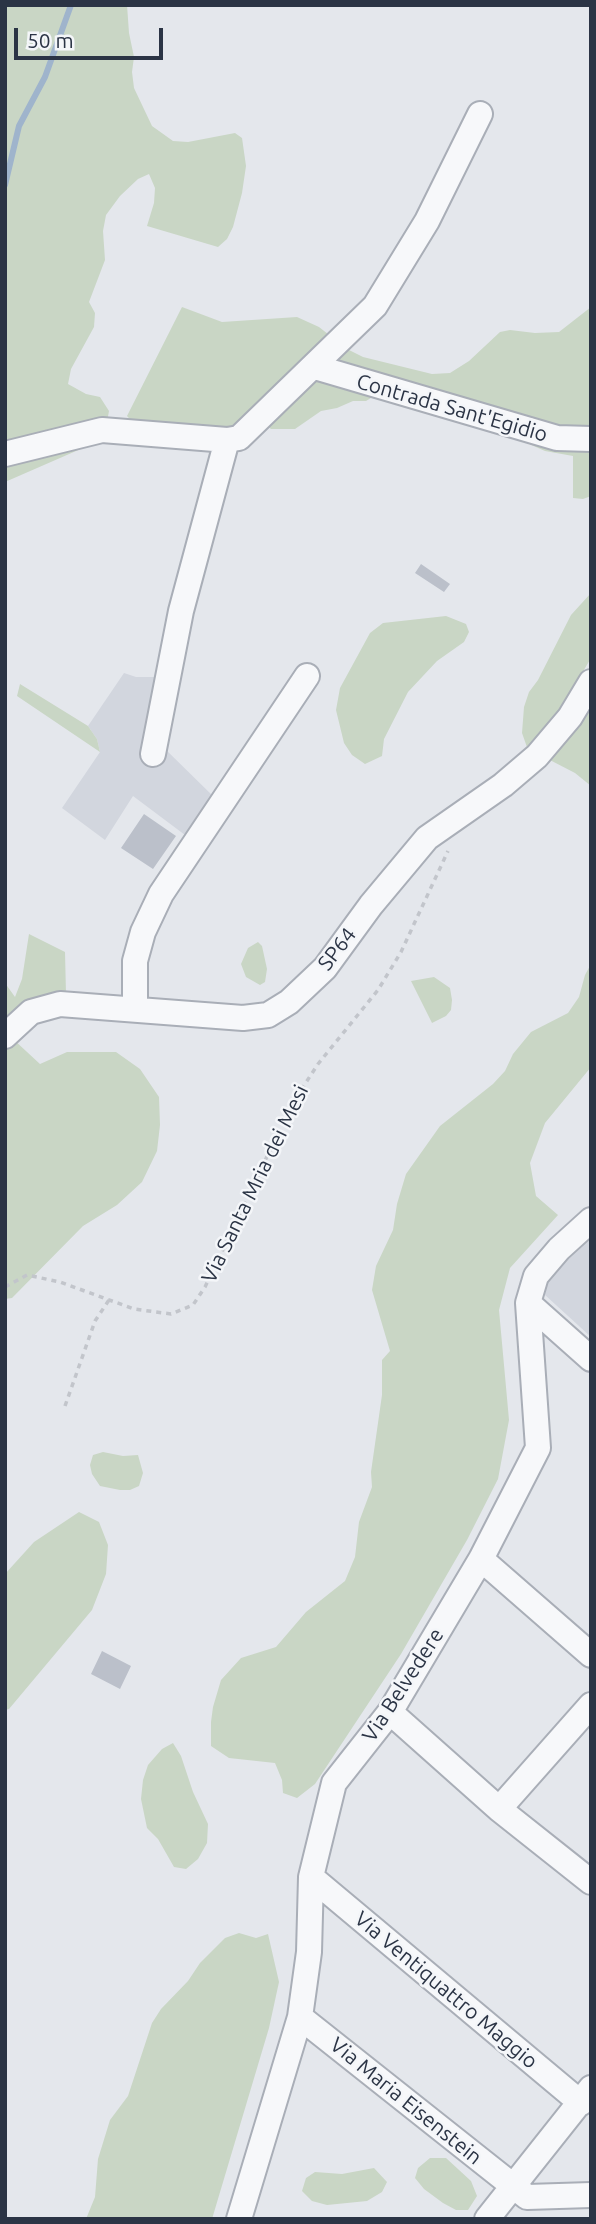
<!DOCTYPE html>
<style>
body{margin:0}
#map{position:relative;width:596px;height:2224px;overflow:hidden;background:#e4e7ec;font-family:Ubuntu,sans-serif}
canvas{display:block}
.frame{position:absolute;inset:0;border:7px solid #2b3445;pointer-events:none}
.scale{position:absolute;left:14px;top:28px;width:149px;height:32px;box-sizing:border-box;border:4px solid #2b3445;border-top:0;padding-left:9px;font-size:21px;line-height:24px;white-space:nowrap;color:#2b3445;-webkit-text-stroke:5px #f4f6f9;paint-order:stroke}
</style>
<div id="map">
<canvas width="596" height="2224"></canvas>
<div class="frame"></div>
<div class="scale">50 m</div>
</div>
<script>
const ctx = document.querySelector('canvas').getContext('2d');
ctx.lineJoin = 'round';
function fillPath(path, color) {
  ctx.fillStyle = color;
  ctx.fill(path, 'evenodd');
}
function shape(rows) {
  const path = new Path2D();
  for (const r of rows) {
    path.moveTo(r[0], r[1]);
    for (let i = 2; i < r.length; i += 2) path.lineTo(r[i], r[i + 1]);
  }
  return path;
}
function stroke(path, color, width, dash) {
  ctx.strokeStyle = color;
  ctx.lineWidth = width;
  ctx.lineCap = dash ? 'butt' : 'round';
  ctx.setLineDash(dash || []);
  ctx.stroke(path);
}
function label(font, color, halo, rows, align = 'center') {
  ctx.font = font + ' Ubuntu,sans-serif';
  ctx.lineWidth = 5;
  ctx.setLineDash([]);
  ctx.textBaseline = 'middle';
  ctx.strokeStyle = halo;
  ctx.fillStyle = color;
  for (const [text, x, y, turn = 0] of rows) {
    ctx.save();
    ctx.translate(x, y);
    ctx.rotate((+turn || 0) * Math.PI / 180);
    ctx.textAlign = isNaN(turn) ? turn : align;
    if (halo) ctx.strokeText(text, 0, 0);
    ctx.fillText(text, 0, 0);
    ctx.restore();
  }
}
const built = shape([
 [124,673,136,677,156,677,161,745,214,797,189,838,133,796,105,840,62,808,100,752,97,739,88,726],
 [591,1234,591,1337,545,1295,546,1275]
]);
const green = shape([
 [5,5,127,5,129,33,134,57,132,72,134,88,152,126,173,141,188,142,235,133,242,138,246,166,242,193,233,227,227,239,218,247,147,226,154,203,155,188,149,174,138,179,120,196,106,215,103,231,105,260,89,302,95,313,94,327,71,369,68,384,86,394,100,397,109,411,106,427,99,441,5,482],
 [182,307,222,322,297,317,319,327,347,349,363,357,432,374,450,373,469,361,500,332,510,330,535,333,559,332,591,307,591,496,583,499,573,498,573,456,545,451,495,429,376,395,366,401,353,401,337,408,321,411,295,429,271,429,264,423,224,435,141,431,127,416],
 [591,593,591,658,562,707,528,750,522,733,524,707,529,692,538,680,571,615],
 [446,616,466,624,469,632,464,642,437,661,408,692,384,739,382,756,365,764,352,755,344,743,336,710,340,688,370,633,383,623],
 [20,684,88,726,97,739,100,752,17,696],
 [591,694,591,786,575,773,546,758],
 [29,934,65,952,66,994,5,1020,5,983,15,997,22,979],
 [258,942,262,946,267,969,265,982,260,985,246,977,241,964,248,948],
 [591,964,591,1067,545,1123,530,1163,536,1196,558,1215,510,1268,499,1310,509,1420,498,1479,467,1540,401,1654,315,1784,297,1798,283,1793,282,1780,275,1763,229,1758,211,1746,211,1722,213,1707,221,1680,241,1658,276,1647,306,1612,345,1581,355,1557,359,1522,372,1487,371,1472,382,1395,382,1360,390,1351,372,1290,376,1266,393,1230,397,1204,406,1174,440,1126,493,1084,505,1071,513,1054,531,1032,568,1013,579,997,585,975],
 [434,977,450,988,452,1000,451,1010,446,1016,432,1023,411,981],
 [13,1039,40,1064,67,1052,116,1052,140,1069,159,1097,160,1125,157,1151,142,1182,117,1205,83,1226,12,1298,5,1299,5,1047],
 [103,1452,123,1456,138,1455,143,1473,139,1486,130,1490,120,1490,100,1486,92,1474,90,1465,93,1455],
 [79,1512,99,1522,108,1545,106,1574,92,1610,9,1709,5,1710,5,1574,34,1542],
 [173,1743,181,1756,193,1792,208,1824,207,1843,198,1859,186,1869,174,1867,158,1839,147,1828,141,1799,143,1780,148,1765,162,1749],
 [239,1933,256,1938,268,1934,279,1982,269,2028,212,2219,86,2219,95,2197,98,2159,110,2120,128,2096,152,2023,161,2009,188,1981,200,1963,225,1938],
 [430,2158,446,2158,471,2181,477,2196,468,2210,456,2210,443,2203,424,2189,415,2178,418,2168],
 [374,2168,387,2182,382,2192,367,2201,327,2205,312,2201,302,2191,306,2178,315,2172,342,2174]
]);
const stream = shape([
 [5,185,19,126,45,77,71,5]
]);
const building = shape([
 [421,564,450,584,444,592,415,573],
 [144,814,176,836,153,869,121,848],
 [102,1651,131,1666,120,1689,91,1674]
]);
const path = shape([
 [5,1287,27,1275,60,1282,134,1309,171,1314,193,1305,205,1287,292,1104,318,1064,378,990,401,952,448,851],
 [65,1406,95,1321,109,1300]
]);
const minor = shape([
 [315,367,557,438,591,439],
 [5,454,102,430,227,440,239,438,375,306,427,221,480,114],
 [153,754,181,611,227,440],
 [135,1009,135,961,143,932,161,894,307,676],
 [5,1036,31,1012,60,1004,243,1018,268,1015,289,1002,325,968,371,905,427,838,503,785,537,756,570,717,591,682],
 [528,1303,591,1359],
 [481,1559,591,1655],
 [390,1712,499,1809,591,1882],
 [499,1809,591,1705],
 [311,1877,581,2103],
 [300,2017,527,2197,591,2195],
 [239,2219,300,2017,309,1952,311,1877,334,1783,390,1712,481,1559,538,1448,528,1303,536,1276,559,1249,591,1220],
 [487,2219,591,2088]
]);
const streetNames = [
 ["Contrada Sant'Egidio",452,408,16],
 ["SP64",337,949,-52],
 ["Via Santa Mria dei Mesi",255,1184,-64],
 ["Via Belvedere",403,1685,-57],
 ["Via Ventiquattro Maggio",446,1990,40],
 ["Via Maria Eisenstein",406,2101,39]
];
fillPath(built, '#d2d6de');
fillPath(green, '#c9d6c5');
stroke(stream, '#9fb4cc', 6);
fillPath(building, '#bbc0ca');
stroke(minor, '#a9aeb7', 28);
stroke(path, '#c2c5cb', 3.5, [5, 5]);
stroke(minor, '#f7f8fa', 24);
label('21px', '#2b3445', '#f4f6f9', streetNames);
</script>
